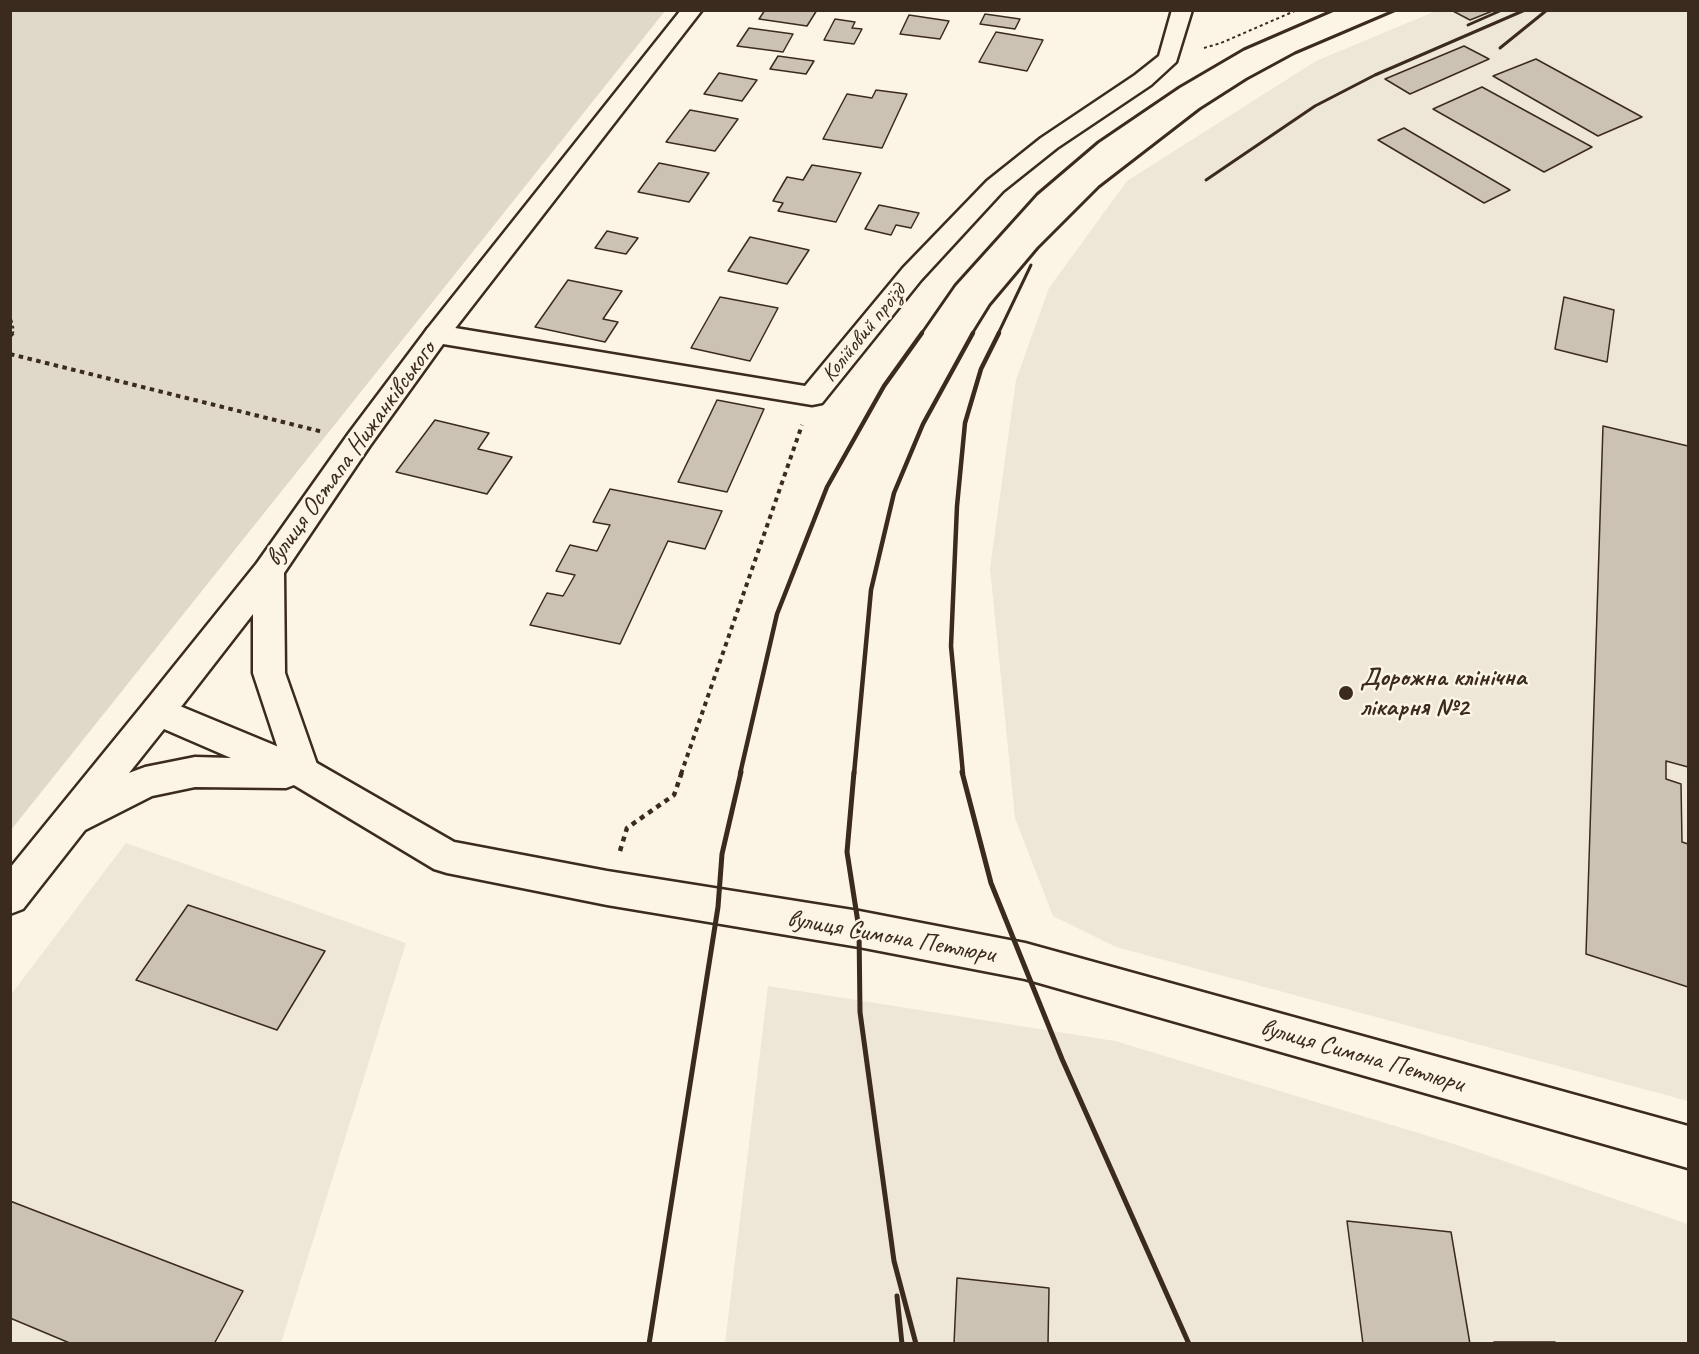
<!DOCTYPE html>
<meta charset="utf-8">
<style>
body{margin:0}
#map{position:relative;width:1699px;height:1354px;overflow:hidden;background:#fcf5e5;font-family:Caveat,sans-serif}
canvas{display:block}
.frame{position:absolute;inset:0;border:12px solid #3b2a1e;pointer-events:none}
</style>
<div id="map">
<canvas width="1699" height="1354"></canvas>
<div class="frame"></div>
</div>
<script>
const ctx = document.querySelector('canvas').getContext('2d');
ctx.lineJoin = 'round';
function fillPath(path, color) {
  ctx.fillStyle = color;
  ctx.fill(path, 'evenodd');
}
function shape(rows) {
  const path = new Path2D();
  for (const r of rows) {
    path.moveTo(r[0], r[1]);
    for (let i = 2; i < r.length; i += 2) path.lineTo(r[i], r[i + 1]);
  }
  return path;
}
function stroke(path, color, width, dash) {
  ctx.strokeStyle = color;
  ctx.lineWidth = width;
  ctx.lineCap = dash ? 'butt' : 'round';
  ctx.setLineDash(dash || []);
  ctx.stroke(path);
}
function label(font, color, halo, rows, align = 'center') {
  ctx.font = font + ' Caveat,sans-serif';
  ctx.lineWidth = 5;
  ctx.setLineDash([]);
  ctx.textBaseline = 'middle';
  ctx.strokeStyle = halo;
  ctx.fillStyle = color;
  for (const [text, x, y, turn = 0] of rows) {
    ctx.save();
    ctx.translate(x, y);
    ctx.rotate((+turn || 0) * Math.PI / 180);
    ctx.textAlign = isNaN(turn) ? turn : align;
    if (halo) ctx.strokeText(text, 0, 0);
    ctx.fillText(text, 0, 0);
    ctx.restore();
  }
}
const built = shape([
 [1436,11,1688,11,1688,1101,1116,947,1053,916,1015,818,990,568,1016,380,1049,288,1127,181,1316,61],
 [126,843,406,943,281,1343,11,1343,10,996],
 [768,986,1115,1041,1451,1143,1688,1224,1688,1343,725,1344]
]);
const green = shape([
 [11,10,665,11,11,830,10,11]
]);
const building = shape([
 [765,10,817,10,807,26,759,19,765,10],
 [1451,10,1495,10,1470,20,1451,10],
 [985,14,1020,19,1015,29,980,24,985,14],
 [909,15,949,21,940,39,900,34,909,15],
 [835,19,855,22,852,28,862,29,854,44,824,40,835,19],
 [749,28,793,34,783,52,737,46,749,28],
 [996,32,1043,40,1027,71,979,62,996,32],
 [1464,46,1489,59,1410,94,1385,79,1464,46],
 [778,56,814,61,806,74,770,69,778,56],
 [1536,59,1642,117,1598,136,1493,76,1536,59],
 [719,73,757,80,742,101,704,94,719,73],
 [1482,87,1592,147,1544,172,1433,109,1482,87],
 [876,90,907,94,882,148,823,139,847,94,872,98,876,90],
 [690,110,738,119,715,151,666,142,690,110],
 [1404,128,1510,190,1484,203,1378,140,1404,128],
 [659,163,709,173,689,202,638,192,659,163],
 [812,165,861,173,836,222,778,211,783,203,773,201,787,177,803,180,812,165],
 [879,205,919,213,911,228,896,225,891,235,865,229,879,205],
 [607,231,638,238,626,254,595,248,607,231],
 [750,237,809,250,787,284,728,271,750,237],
 [568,280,622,291,603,319,618,322,605,342,535,327,568,280],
 [720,297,778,308,750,361,691,348,720,297],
 [1564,297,1614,310,1607,362,1555,349,1564,297],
 [717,400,764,409,727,492,678,482,717,400],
 [435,420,489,433,478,449,512,457,487,494,396,472,435,420],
 [1603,426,1688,446,1688,767,1666,761,1666,779,1681,784,1682,842,1688,844,1688,987,1586,954,1603,426],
 [610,489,722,511,705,549,668,541,620,644,530,625,547,593,563,596,575,575,556,571,570,545,597,551,610,525,593,522,610,489],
 [188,905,325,951,277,1030,136,980,188,905],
 [10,1201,243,1291,214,1344,72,1344,10,1318,10,1201],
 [1347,1221,1451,1232,1470,1344,1363,1344,1347,1221],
 [957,1278,1049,1288,1048,1344,954,1344,957,1278],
 [1494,1342,1555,1342,1555,1344,1494,1344,1494,1342]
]);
const pathFar2 = shape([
 [1204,48,1221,43,1297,10],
 [10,314,14,331,12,334]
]);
const pathFar1 = shape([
 [10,336,13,333],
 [10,354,323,432],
 [681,774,802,425]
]);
const path = shape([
 [620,851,627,828,674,795,682,772]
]);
const minor = shape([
 [1172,10,1192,10,1176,62,1151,85,1057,148,1003,191,921,280,822,403,812,405,437,343,428,340,424,334,428,328,437,325,805,386,903,268,987,181,1041,138,1135,75,1159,56,1172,10]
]);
const tertiary = shape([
 [681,10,702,10,446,340,369,447,284,573,285,673,320,773,315,784,303,788,291,784,286,773,253,673,253,614,170,721,158,725,146,721,141,711,146,701,257,563,349,433,428,328,681,10]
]);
const secondary = shape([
 [158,697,315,762,454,842,607,871,859,911,1025,943,1688,1126,1688,1168,1025,979,859,947,607,905,447,873,434,869,294,785,286,788,195,787,152,796,85,830,23,909,10,914,10,868,146,701,158,697],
 [164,729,231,758,195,757,145,767,129,773,164,729]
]);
const railFar2 = shape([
 [1468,25,1502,10],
 [1500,48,1547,10],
 [1206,180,1315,106,1375,75,1525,10],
 [921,334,955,285,1037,194,1098,142,1179,87,1244,49,1334,10],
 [972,334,990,305,1038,248,1099,187,1200,109,1247,79,1295,53,1396,10],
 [998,334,1031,265]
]);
const railFar1 = shape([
 [740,774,777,614,827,487,884,386,922,333],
 [854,774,871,590,894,493,923,424,973,333],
 [963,774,951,646,957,506,965,423,981,369,999,333]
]);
const rail = shape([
 [854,772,847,852,859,929,860,1012,894,1261,916,1344],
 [962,772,991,883,1062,1059,1189,1344],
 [897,1296,902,1344],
 [649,1344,718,907,722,854,741,772]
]);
const markers = [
 [1346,693,8,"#3b2a1e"]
];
const farStreetnames = [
 ["Колійовий проїзд",864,333,-51]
];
const streetNames = [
 ["вулиця Остапа Нижанківського",351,454,-54],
 ["вулиця Симона Петлюри",891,937,10],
 ["вулиця Симона Петлюри",1362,1056,16]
];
const poiNames = [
 ["Дорожна клінічна",1360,678],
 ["лікарня №2",1360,708]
];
fillPath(built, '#eee6d6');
fillPath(green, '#e0d8c8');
fillPath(building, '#ccc2b3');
stroke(building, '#3b2a1e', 1.5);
stroke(minor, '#3b2a1e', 5);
stroke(tertiary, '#3b2a1e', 5);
stroke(secondary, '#3b2a1e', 5);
stroke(pathFar2, '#3b2a1e', 2, [3, 3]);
stroke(pathFar1, '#3b2a1e', 4, [4.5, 4.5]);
stroke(path, '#3b2a1e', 4.5, [5, 5]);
fillPath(minor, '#fcf5e5');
fillPath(tertiary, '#fcf5e5');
fillPath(secondary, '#fcf5e5');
stroke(railFar2, '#3b2a1e', 3);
stroke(railFar1, '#3b2a1e', 4.5);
stroke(rail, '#3b2a1e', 5);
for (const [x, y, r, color] of markers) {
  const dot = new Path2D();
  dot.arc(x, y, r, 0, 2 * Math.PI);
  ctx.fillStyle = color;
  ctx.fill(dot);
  stroke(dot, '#fcf5e5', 2);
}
label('22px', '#3b2a1e', '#fcf5e5', farStreetnames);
label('26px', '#3b2a1e', '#fcf5e5', streetNames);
label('bold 26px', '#3b2a1e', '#fcf5e5', poiNames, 'left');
</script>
